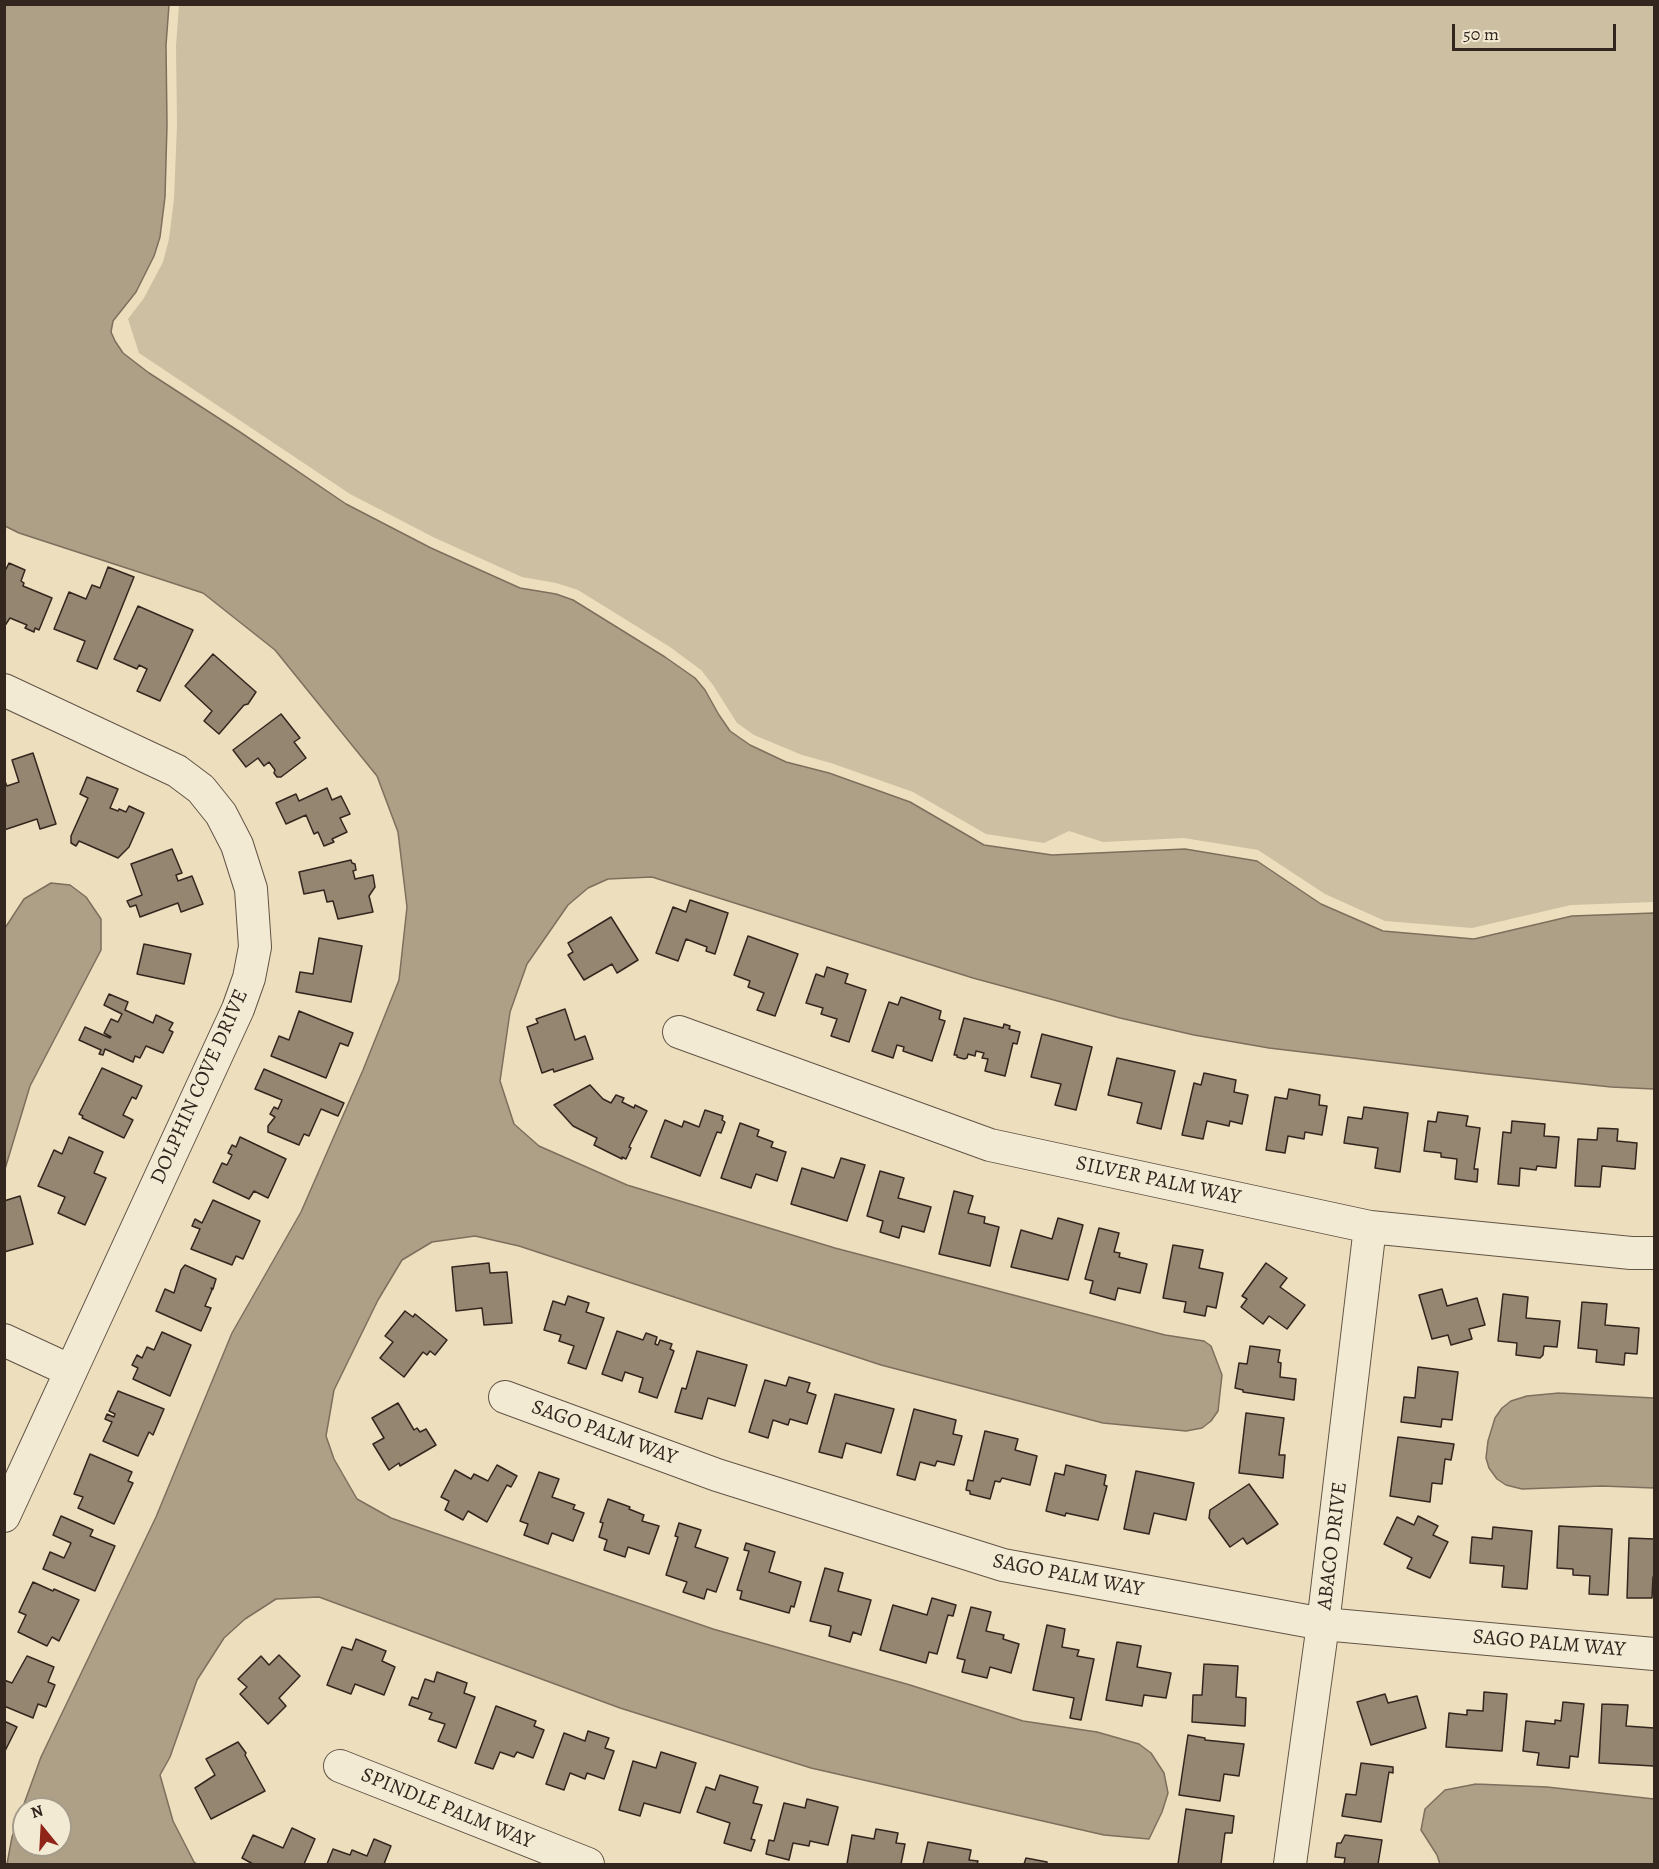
<!DOCTYPE html>
<style>
body{margin:0}
#map{position:relative;width:1659px;height:1869px;overflow:hidden;background:#eddebd;font-family:Alegreya,serif}
canvas{display:block}
.frame{position:absolute;inset:0;border:6px solid #33261e;pointer-events:none}
.north{position:absolute;left:12px;top:1797px;width:60px;height:60px;box-sizing:border-box;background:#f3ead4;border:2px solid #a69c8b;border-radius:50%;rotate:342deg;font-size:16px;font-weight:700;line-height:24px;text-align:center;color:#33261e}
.north::after{content:'';display:block;margin:auto;width:21px;height:27px;background:#8f2418;clip-path:polygon(50% 0,100% 100%,50% 72%,0 100%)}
.scale{position:absolute;left:1452px;top:24px;width:164px;height:27px;box-sizing:border-box;border:3px solid #33261e;border-top:0;padding-left:8px;font-size:18px;line-height:21px;white-space:nowrap;color:#33261e;-webkit-text-stroke:4px #f3ead4;paint-order:stroke}
</style>
<div id="map">
<canvas width="1659" height="1869"></canvas>
<div class="frame"></div>
<div class="north">N</div>
<div class="scale">50 m</div>
</div>
<script>
const ctx = document.querySelector('canvas').getContext('2d');
ctx.lineJoin = 'round';
function fillPath(path, color) {
  ctx.fillStyle = color;
  ctx.fill(path, 'evenodd');
}
function shape(rows) {
  const path = new Path2D();
  for (const r of rows) {
    path.moveTo(r[0], r[1]);
    for (let i = 2; i < r.length; i += 2) path.lineTo(r[i], r[i + 1]);
  }
  return path;
}
function stroke(path, color, width, dash) {
  ctx.strokeStyle = color;
  ctx.lineWidth = width;
  ctx.lineCap = dash ? 'butt' : 'round';
  ctx.setLineDash(dash || []);
  ctx.stroke(path);
}
function label(font, color, halo, rows, align = 'center') {
  ctx.font = font + ' Alegreya,serif';
  ctx.lineWidth = 5;
  ctx.setLineDash([]);
  ctx.textBaseline = 'middle';
  ctx.strokeStyle = halo;
  ctx.fillStyle = color;
  for (const [text, x, y, turn = 0] of rows) {
    ctx.save();
    ctx.translate(x, y);
    ctx.rotate((+turn || 0) * Math.PI / 180);
    ctx.textAlign = isNaN(turn) ? turn : align;
    if (halo) ctx.strokeText(text, 0, 0);
    ctx.fillText(text, 0, 0);
    ctx.restore();
  }
}
const green = shape([
 [179,5,1654,5,1654,902,1571,905,1472,928,1385,921,1325,894,1258,850,1184,838,1103,842,1069,831,1044,843,986,834,913,792,831,763,802,755,754,735,737,723,713,685,701,670,670,647,578,590,556,583,522,577,435,538,350,494,139,353,128,319,144,298,163,262,169,239,174,199,177,125,176,46]
]);
const water = shape([
 [4,5,169,5,166,45,167,125,165,197,160,237,154,256,136,292,113,321,111,332,115,341,123,353,149,373,240,432,346,504,431,548,520,588,556,594,573,600,665,657,695,678,705,690,719,715,730,731,750,745,786,762,829,773,910,802,984,845,1052,855,1185,849,1257,861,1321,904,1383,931,1474,939,1572,916,1654,913,1654,1089,1611,1087,1488,1074,1269,1048,1194,1035,1120,1018,973,978,652,877,608,879,588,888,568,905,527,964,510,1012,500,1081,514,1124,539,1146,627,1185,835,1248,1165,1335,1204,1341,1211,1346,1222,1375,1218,1411,1211,1421,1202,1428,1186,1431,1103,1423,881,1365,519,1246,475,1236,432,1242,402,1260,378,1300,334,1390,326,1436,334,1459,357,1499,391,1518,713,1629,910,1685,1023,1721,1097,1732,1139,1744,1151,1753,1164,1773,1168,1793,1162,1812,1149,1839,1104,1835,811,1768,620,1708,319,1597,276,1599,245,1619,224,1638,197,1680,170,1757,160,1775,173,1821,194,1862,197,1864,7,1864,12,1837,41,1757,156,1517,232,1333,301,1212,363,1070,399,980,407,907,398,832,377,776,275,650,203,593,19,533,5,526,4,5],
 [24,1809,60,1809,60,1845,24,1845,24,1809],
 [51,883,70,885,86,897,101,919,101,950,30,1086,5,1169,5,928,24,899,51,883],
 [1559,1393,1654,1398,1654,1488,1602,1486,1522,1489,1506,1485,1497,1479,1489,1468,1486,1458,1488,1441,1495,1418,1502,1408,1511,1401,1527,1396,1559,1393],
 [1476,1784,1547,1787,1654,1799,1654,1864,1440,1864,1437,1855,1421,1830,1425,1809,1445,1790,1476,1784]
]);
const building = shape([
 [9,563,25,570,21,581,24,583,23,586,52,598,39,630,35,628,34,632,25,628,27,625,10,618,4,627,4,573,9,563],
 [108,567,134,577,97,669,77,661,85,641,54,629,69,592,86,599,92,585,100,588,108,567],
 [138,606,193,630,160,701,137,691,147,669,139,665,137,669,114,659,138,606],
 [213,654,256,692,248,704,244,705,219,734,204,721,212,711,185,686,213,654],
 [281,714,300,738,294,742,306,758,281,777,277,777,274,773,275,770,269,762,264,766,258,758,246,767,233,750,281,714],
 [33,753,56,824,40,829,37,819,4,830,4,779,7,786,19,782,12,760,33,753],
 [87,777,118,789,110,808,118,811,119,809,126,812,129,806,144,813,129,847,118,858,79,841,76,846,71,843,71,836,88,798,80,794,87,777],
 [327,788,332,800,341,796,350,814,340,818,347,832,332,839,334,842,324,846,318,832,314,834,306,815,286,824,276,803,296,794,299,801,327,788],
 [172,849,182,873,176,875,178,881,192,876,203,904,181,912,178,903,140,917,136,905,130,907,127,901,142,895,131,864,172,849],
 [351,860,352,863,355,864,356,870,353,871,355,879,373,875,375,887,369,896,373,912,338,919,333,901,327,902,324,890,304,894,299,872,351,860],
 [690,900,728,913,715,954,706,951,707,947,686,939,678,961,656,953,673,907,686,912,690,900],
 [611,917,638,960,617,973,612,964,584,980,568,955,573,952,568,943,611,917],
 [748,936,798,954,775,1016,757,1010,764,993,748,987,750,981,734,975,748,936],
 [319,938,362,946,351,1002,296,992,300,972,313,974,319,938],
 [144,944,191,954,184,984,137,974,144,944],
 [827,967,848,974,845,983,866,990,849,1042,831,1036,837,1019,821,1014,823,1008,806,1003,816,974,824,977,827,967],
 [109,994,128,1002,125,1010,153,1023,156,1015,173,1023,169,1030,173,1032,163,1053,146,1046,140,1058,135,1056,133,1062,105,1049,103,1055,99,1054,101,1050,79,1040,85,1027,110,1038,111,1037,104,1033,111,1019,118,1022,122,1014,104,1005,109,994],
 [901,997,941,1011,939,1019,945,1021,932,1061,903,1051,904,1047,897,1045,893,1058,872,1051,889,1002,898,1005,901,997],
 [565,1009,575,1040,585,1036,593,1059,554,1072,553,1069,542,1073,527,1027,538,1023,536,1019,565,1009],
 [299,1011,353,1033,348,1046,340,1043,326,1078,271,1056,279,1036,289,1040,299,1011],
 [964,1018,1003,1028,1004,1024,1010,1026,1009,1029,1020,1032,1017,1044,1013,1043,1005,1076,985,1071,988,1059,982,1058,984,1053,976,1051,975,1056,968,1054,967,1058,964,1059,957,1057,957,1055,954,1055,964,1018],
 [1042,1034,1092,1047,1076,1110,1055,1105,1061,1084,1031,1077,1042,1034],
 [1117,1058,1175,1071,1161,1129,1137,1123,1142,1103,1108,1095,1117,1058],
 [102,1068,142,1086,136,1099,132,1097,123,1115,133,1120,124,1138,82,1118,83,1116,79,1114,102,1068],
 [264,1069,344,1103,338,1116,321,1109,309,1136,304,1134,299,1145,268,1132,268,1126,275,1117,270,1114,274,1107,278,1109,282,1100,255,1089,264,1069],
 [1204,1073,1236,1080,1234,1092,1248,1095,1242,1124,1230,1121,1229,1126,1207,1121,1203,1139,1182,1135,1194,1083,1201,1085,1204,1073],
 [590,1085,603,1099,611,1103,616,1095,624,1098,622,1102,634,1108,635,1105,647,1111,629,1147,631,1148,626,1159,622,1157,622,1159,594,1145,597,1138,573,1126,554,1105,590,1085],
 [1289,1089,1320,1095,1319,1105,1327,1106,1322,1135,1305,1132,1304,1139,1288,1136,1285,1153,1266,1150,1275,1097,1287,1099,1289,1089],
 [1364,1107,1408,1113,1400,1172,1375,1168,1378,1148,1344,1143,1348,1117,1362,1119,1364,1107],
 [705,1110,723,1116,722,1120,725,1122,721,1133,717,1132,700,1176,651,1157,665,1120,682,1127,684,1121,699,1127,705,1110],
 [1438,1112,1468,1116,1466,1126,1480,1128,1474,1169,1478,1169,1477,1182,1455,1179,1457,1159,1441,1157,1441,1153,1424,1151,1428,1121,1436,1122,1438,1112],
 [1512,1121,1545,1124,1544,1136,1559,1137,1556,1168,1537,1166,1536,1170,1520,1168,1519,1186,1498,1184,1503,1132,1511,1133,1512,1121],
 [740,1123,759,1130,757,1136,773,1142,771,1147,786,1152,777,1181,756,1174,751,1188,721,1178,740,1123],
 [1598,1128,1618,1129,1617,1141,1637,1143,1635,1169,1602,1166,1600,1187,1575,1186,1578,1139,1597,1140,1598,1128],
 [69,1137,103,1152,94,1173,106,1178,85,1225,58,1213,65,1197,38,1186,54,1150,62,1154,69,1137],
 [240,1137,286,1159,268,1198,254,1191,249,1199,213,1182,222,1163,227,1165,232,1155,228,1153,232,1145,236,1147,240,1137],
 [841,1158,865,1165,847,1221,791,1204,802,1168,834,1178,841,1158],
 [880,1171,904,1178,898,1198,931,1207,924,1232,902,1226,899,1238,880,1232,883,1221,867,1216,880,1171],
 [954,1191,973,1196,968,1213,985,1217,984,1223,999,1227,990,1266,939,1254,954,1191],
 [20,1196,33,1244,4,1252,4,1201,20,1196],
 [213,1200,260,1221,243,1259,236,1256,232,1265,191,1249,200,1229,192,1226,195,1219,202,1223,213,1200],
 [1058,1218,1083,1225,1068,1280,1011,1267,1021,1230,1052,1239,1058,1218],
 [1099,1228,1119,1233,1114,1252,1120,1253,1119,1257,1147,1264,1140,1293,1118,1288,1115,1300,1090,1293,1093,1281,1085,1279,1099,1228],
 [1173,1245,1203,1250,1199,1268,1223,1273,1216,1308,1207,1306,1205,1316,1184,1312,1186,1302,1163,1298,1173,1245],
 [489,1263,490,1273,507,1272,512,1323,484,1325,482,1308,456,1311,452,1267,489,1263],
 [1266,1263,1287,1278,1280,1287,1305,1305,1287,1329,1269,1316,1263,1324,1241,1307,1247,1299,1242,1296,1266,1263],
 [185,1265,216,1279,213,1289,211,1288,212,1290,205,1306,211,1308,201,1331,156,1311,165,1289,174,1293,181,1270,185,1265],
 [1442,1289,1447,1306,1477,1298,1485,1325,1469,1329,1472,1339,1451,1345,1448,1335,1432,1339,1419,1295,1442,1289],
 [1503,1294,1528,1297,1526,1318,1560,1321,1557,1347,1544,1346,1543,1355,1540,1358,1516,1355,1517,1343,1498,1341,1503,1294],
 [568,1296,589,1303,586,1312,604,1318,586,1369,568,1363,574,1346,559,1341,561,1335,544,1330,553,1301,565,1305,568,1296],
 [1582,1302,1607,1304,1605,1325,1639,1328,1637,1354,1625,1353,1624,1365,1596,1362,1597,1350,1578,1348,1582,1302],
 [405,1311,413,1317,415,1314,447,1340,435,1355,430,1351,427,1355,423,1352,404,1377,380,1358,393,1342,385,1336,405,1311],
 [617,1331,643,1340,646,1333,657,1337,655,1344,658,1345,660,1340,672,1344,670,1349,674,1351,657,1398,639,1392,643,1378,625,1372,622,1381,602,1374,617,1331],
 [162,1332,191,1345,170,1396,133,1379,138,1368,132,1365,137,1355,142,1358,147,1347,154,1350,162,1332],
 [1250,1346,1280,1350,1278,1362,1281,1363,1280,1377,1296,1379,1294,1400,1243,1392,1243,1390,1235,1388,1239,1363,1247,1364,1250,1346],
 [697,1351,747,1365,735,1406,708,1398,702,1419,675,1412,682,1388,686,1389,697,1351],
 [1418,1367,1458,1372,1452,1420,1442,1419,1441,1427,1401,1422,1404,1397,1415,1398,1418,1367],
 [789,1377,810,1383,807,1392,816,1395,807,1424,790,1419,788,1425,773,1420,768,1438,749,1432,765,1380,786,1386,789,1377],
 [118,1391,164,1409,153,1435,149,1432,138,1456,103,1441,112,1422,105,1419,107,1414,114,1417,115,1414,109,1411,118,1391],
 [835,1394,894,1409,881,1453,846,1443,842,1458,819,1452,835,1394],
 [398,1403,414,1430,417,1428,420,1432,426,1429,436,1445,400,1466,399,1463,389,1470,373,1444,384,1438,372,1418,398,1403],
 [914,1409,956,1420,953,1434,962,1436,954,1465,937,1461,935,1466,920,1462,915,1480,897,1475,914,1409],
 [1246,1413,1284,1418,1279,1455,1285,1455,1283,1478,1239,1473,1246,1413],
 [985,1431,1018,1439,1015,1450,1037,1456,1030,1485,1002,1478,1000,1482,995,1481,990,1499,970,1494,970,1491,966,1490,968,1480,973,1481,985,1431],
 [1398,1437,1454,1444,1451,1460,1445,1459,1442,1484,1432,1483,1430,1502,1390,1496,1398,1437],
 [90,1454,132,1472,128,1481,133,1483,114,1524,78,1508,83,1497,74,1494,90,1454],
 [497,1465,517,1476,511,1487,507,1485,487,1522,468,1511,463,1520,445,1510,449,1501,441,1497,455,1470,471,1479,474,1474,488,1481,497,1465],
 [1066,1465,1106,1475,1104,1485,1107,1486,1098,1520,1066,1513,1065,1516,1046,1511,1055,1473,1064,1475,1066,1465],
 [1136,1471,1194,1483,1186,1520,1154,1513,1149,1534,1124,1529,1136,1471],
 [539,1472,559,1479,552,1497,575,1505,573,1509,584,1513,573,1541,552,1533,548,1544,524,1535,528,1524,520,1521,539,1472],
 [1249,1484,1278,1524,1247,1544,1243,1538,1230,1547,1209,1518,1210,1510,1249,1484],
 [608,1499,630,1507,629,1509,644,1515,642,1521,659,1526,649,1554,628,1547,625,1557,604,1550,607,1540,599,1537,603,1523,600,1522,608,1499],
 [61,1516,93,1530,90,1536,115,1546,95,1591,43,1569,50,1552,64,1558,71,1543,53,1535,61,1516],
 [1418,1516,1438,1526,1433,1535,1448,1542,1430,1578,1407,1568,1412,1558,1384,1544,1397,1517,1414,1525,1418,1516],
 [679,1523,701,1530,695,1547,728,1558,716,1592,707,1589,704,1599,683,1592,687,1582,666,1575,678,1537,675,1536,679,1523],
 [1559,1526,1612,1529,1608,1595,1589,1594,1590,1576,1573,1575,1573,1569,1557,1568,1559,1526],
 [1493,1527,1532,1531,1527,1589,1502,1587,1504,1566,1470,1563,1472,1537,1492,1539,1493,1527],
 [1629,1538,1654,1539,1654,1578,1653,1577,1652,1598,1627,1598,1629,1538],
 [746,1543,775,1552,769,1572,801,1582,794,1607,791,1606,789,1613,740,1599,742,1591,737,1590,749,1551,744,1550,746,1543],
 [825,1568,843,1573,838,1591,871,1600,861,1635,853,1632,850,1642,829,1636,831,1626,810,1621,825,1568],
 [33,1582,53,1591,54,1589,79,1600,59,1641,52,1637,47,1646,18,1632,26,1615,19,1612,33,1582],
 [932,1598,956,1605,953,1616,948,1615,937,1654,929,1652,926,1663,880,1650,893,1605,927,1615,932,1598],
 [971,1607,991,1612,986,1631,1004,1635,1003,1639,1019,1644,1011,1673,990,1667,987,1678,962,1672,965,1660,957,1658,971,1607],
 [1047,1625,1065,1629,1062,1647,1079,1650,1077,1656,1094,1659,1081,1720,1070,1718,1074,1698,1033,1690,1047,1625],
 [356,1639,386,1651,382,1661,395,1667,384,1695,355,1684,351,1694,327,1685,342,1647,352,1650,356,1639],
 [1117,1642,1141,1646,1137,1667,1171,1673,1166,1698,1144,1695,1142,1706,1106,1700,1117,1642],
 [279,1655,300,1676,279,1698,286,1706,268,1724,240,1694,247,1687,238,1679,261,1656,269,1665,279,1655],
 [27,1656,54,1667,48,1682,55,1685,46,1707,38,1704,33,1718,4,1706,4,1680,12,1683,27,1656],
 [1204,1664,1238,1666,1236,1697,1246,1698,1245,1726,1192,1722,1193,1695,1202,1695,1204,1664],
 [437,1672,467,1683,464,1693,475,1697,456,1748,438,1741,445,1724,429,1719,432,1713,409,1705,412,1697,418,1699,425,1679,434,1682,437,1672],
 [1484,1692,1507,1694,1502,1751,1446,1747,1449,1713,1467,1715,1467,1710,1483,1711,1484,1692],
 [1385,1694,1388,1703,1417,1696,1426,1728,1371,1745,1357,1702,1385,1694],
 [1563,1702,1584,1704,1578,1757,1570,1756,1569,1768,1537,1765,1539,1753,1523,1751,1526,1721,1555,1724,1555,1720,1561,1721,1563,1702],
 [1602,1704,1628,1705,1626,1726,1654,1728,1654,1766,1599,1763,1602,1704],
 [496,1706,536,1721,534,1726,544,1730,533,1758,517,1752,514,1757,500,1752,493,1769,475,1763,496,1706],
 [4,1721,17,1727,4,1753,4,1721],
 [588,1731,609,1738,605,1748,614,1751,604,1779,587,1773,585,1779,570,1773,564,1790,546,1784,564,1733,585,1741,588,1731],
 [1188,1735,1205,1738,1205,1740,1244,1744,1239,1776,1224,1774,1220,1801,1179,1795,1188,1735],
 [238,1742,246,1753,245,1755,265,1791,211,1819,195,1788,215,1775,206,1759,238,1742],
 [661,1752,696,1763,680,1813,644,1803,640,1816,619,1810,633,1761,656,1768,661,1752],
 [1361,1763,1393,1767,1393,1773,1389,1772,1381,1822,1342,1816,1346,1794,1356,1795,1361,1763],
 [720,1775,758,1787,753,1803,762,1805,751,1839,755,1840,751,1851,724,1843,730,1823,697,1812,706,1787,715,1790,720,1775],
 [807,1799,838,1807,828,1845,810,1841,809,1846,793,1843,789,1860,766,1854,769,1840,774,1841,784,1803,805,1808,807,1799],
 [1186,1809,1234,1816,1232,1833,1225,1833,1221,1864,1178,1864,1186,1809],
 [292,1828,315,1839,304,1864,253,1864,242,1858,253,1835,283,1848,292,1828],
 [876,1829,898,1833,896,1843,905,1844,901,1864,847,1864,852,1835,874,1839,876,1829],
 [1345,1835,1382,1840,1378,1864,1344,1864,1345,1858,1335,1857,1337,1843,1341,1843,1345,1835],
 [374,1839,391,1846,384,1864,327,1864,333,1849,350,1855,352,1850,367,1856,374,1839],
 [928,1842,971,1850,969,1860,978,1861,977,1864,923,1864,928,1842],
 [1026,1858,1047,1862,1047,1864,1024,1864,1026,1858]
]);
const minor = shape([
 [4,690,177,771,201,789,221,814,237,845,251,889,255,947,249,978,238,1009,4,1516],
 [679,1032,990,1145,1370,1227,1631,1253,1654,1253],
 [4,1340,71,1371],
 [505,1397,717,1475,1003,1565,1323,1624,1654,1654],
 [340,1766,588,1864],
 [1290,1864,1323,1624,1370,1227]
]);
const streetNames = [
 ["DOLPHIN COVE DRIVE",200,1087,-66],
 ["SILVER PALM WAY",1158,1181,12],
 ["SAGO PALM WAY",604,1433,20],
 ["ABACO DRIVE",1333,1546,-83],
 ["SAGO PALM WAY",1068,1576,11],
 ["SAGO PALM WAY",1549,1644,5],
 ["SPINDLE PALM WAY",447,1809,22]
];
fillPath(green, '#cdbfa2');
fillPath(water, '#ae9f87');
stroke(water, '#7d6f5d', 1.5);
fillPath(building, '#948671');
stroke(building, '#33261e', 1.5);
stroke(minor, '#625446', 34);
stroke(minor, '#f3ead4', 32);
label('21px', '#33261e', '#f3ead4', streetNames);
</script>
